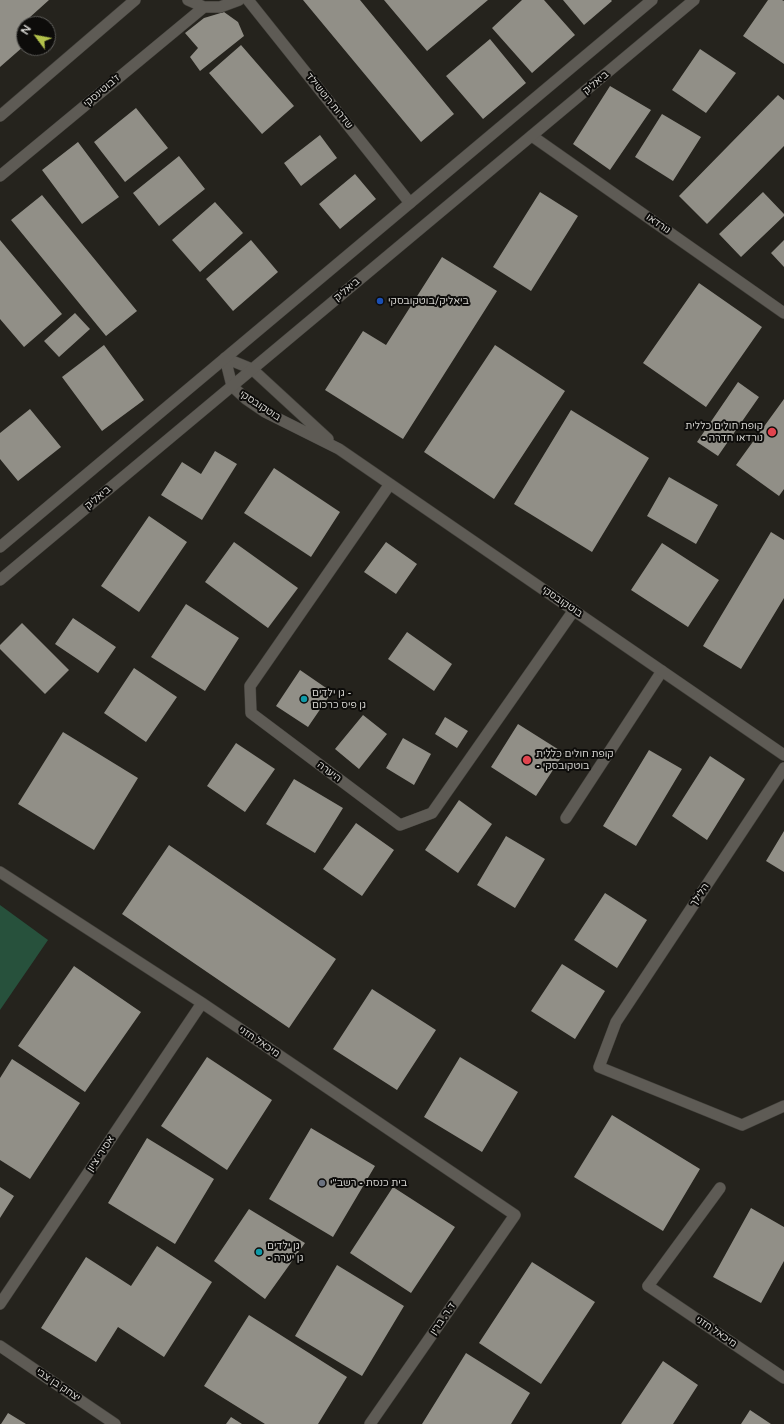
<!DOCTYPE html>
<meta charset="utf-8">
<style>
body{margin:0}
#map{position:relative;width:784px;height:1424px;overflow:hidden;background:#25231d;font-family:"Varela Round",sans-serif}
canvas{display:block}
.north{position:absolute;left:16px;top:16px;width:40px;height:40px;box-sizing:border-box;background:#0d0c0a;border:1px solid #5d5c59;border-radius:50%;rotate:302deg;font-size:11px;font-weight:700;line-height:16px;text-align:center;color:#d5d4d0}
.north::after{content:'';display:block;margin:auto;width:14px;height:18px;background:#b3c24b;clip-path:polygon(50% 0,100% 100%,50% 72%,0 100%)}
</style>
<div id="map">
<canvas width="784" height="1424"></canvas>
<div class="north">N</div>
</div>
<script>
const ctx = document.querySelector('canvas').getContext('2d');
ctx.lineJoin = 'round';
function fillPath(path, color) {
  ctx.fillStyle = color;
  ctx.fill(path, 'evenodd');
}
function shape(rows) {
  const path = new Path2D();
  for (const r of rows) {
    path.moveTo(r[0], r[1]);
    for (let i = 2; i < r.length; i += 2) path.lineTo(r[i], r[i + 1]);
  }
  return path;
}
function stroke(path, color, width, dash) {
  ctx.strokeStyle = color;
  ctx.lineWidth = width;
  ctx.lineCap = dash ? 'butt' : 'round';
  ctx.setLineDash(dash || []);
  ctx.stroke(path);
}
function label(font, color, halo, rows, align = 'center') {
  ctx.font = font + ' "Varela Round",Heebo,sans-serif';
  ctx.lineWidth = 4;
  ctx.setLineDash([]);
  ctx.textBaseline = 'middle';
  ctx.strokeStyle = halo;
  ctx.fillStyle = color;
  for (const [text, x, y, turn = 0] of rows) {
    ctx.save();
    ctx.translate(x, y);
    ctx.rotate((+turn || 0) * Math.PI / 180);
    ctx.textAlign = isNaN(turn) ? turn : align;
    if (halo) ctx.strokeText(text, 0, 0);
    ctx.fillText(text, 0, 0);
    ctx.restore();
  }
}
const green = shape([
 [0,905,48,940,0,1010]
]);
const building = shape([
 [0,0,49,0,19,27,24,32,24,46,0,67],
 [303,0,360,0,454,114,421,142],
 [384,0,488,0,427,51],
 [522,0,544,0,575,35,532,73,492,28],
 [563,0,611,0,612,1,584,25],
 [768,0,782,0,784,1,784,64,743,36],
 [224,12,238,22,244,36,200,71,190,57,198,48,185,33,204,18],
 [490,39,526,83,483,119,446,76],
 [241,45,294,106,262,134,209,73],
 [700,49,736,73,706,113,672,90],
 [610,86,651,110,610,170,573,144],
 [778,95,784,100,784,146,707,224,679,196],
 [136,108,168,148,125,182,94,142],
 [662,114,701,137,673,181,635,157],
 [320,135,337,158,301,186,284,163],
 [78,142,119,197,82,224,42,170],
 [179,156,205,189,159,226,133,193],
 [355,174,376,199,340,229,319,204],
 [540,192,578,216,531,291,493,267],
 [763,192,784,214,784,216,741,257,719,234],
 [42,195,137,311,106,336,11,220],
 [215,202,243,233,200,272,172,240],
 [0,240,62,314,24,347,0,319],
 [251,240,278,272,233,311,206,279],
 [784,240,784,267,771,253],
 [442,257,497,291,403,439,325,390,363,331,386,345],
 [699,283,762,327,706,407,643,363],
 [75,313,90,329,59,357,44,341],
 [104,345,144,400,102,431,62,377],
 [495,345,565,391,494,499,424,452],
 [738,382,759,397,718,456,697,442],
 [784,399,784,489,779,496,736,465],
 [30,409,61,447,18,481,0,459,0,433],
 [571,410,649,458,592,552,514,504],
 [215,451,237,464,202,520,161,495,182,462,201,474],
 [274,468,340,512,311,557,244,513],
 [669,477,718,505,696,544,647,516],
 [149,516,187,542,139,612,101,586],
 [771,532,784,540,784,598,741,669,703,646],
 [234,542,298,588,268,628,205,582],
 [386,542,417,564,396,594,364,572],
 [662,543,719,580,688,627,631,590],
 [186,604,239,638,205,691,151,657],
 [73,618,116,647,98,673,55,644],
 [22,623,69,670,45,694,0,649,0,645],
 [407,632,452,664,434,691,388,659],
 [134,668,177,697,146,742,104,713],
 [300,670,332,692,308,727,276,706],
 [363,715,387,734,359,769,335,749],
 [445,717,468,731,457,748,435,734],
 [518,724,564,753,536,796,491,767],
 [63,732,138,778,94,850,18,804],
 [403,738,431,754,414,785,386,768],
 [236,743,275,769,245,812,207,786],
 [649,750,682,769,636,846,603,826],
 [710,756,745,779,707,840,672,816],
 [294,779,343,808,315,853,266,824],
 [459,800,492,824,458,873,425,850],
 [356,823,394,850,362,896,323,869],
 [784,831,784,872,766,861],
 [506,836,545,859,515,908,477,885],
 [169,845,336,959,289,1028,122,914],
 [605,893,647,920,617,968,574,940],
 [562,964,605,991,575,1039,531,1011],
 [74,966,141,1012,85,1092,18,1046],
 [372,989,436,1030,397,1090,333,1049],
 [207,1057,272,1100,227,1170,161,1126],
 [460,1057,518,1092,482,1152,424,1117],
 [12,1059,80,1103,30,1179,0,1160,0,1078],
 [612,1115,700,1169,663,1231,574,1177],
 [311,1128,375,1166,333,1237,269,1199],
 [147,1138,214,1179,175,1244,108,1203],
 [0,1187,14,1196,0,1218],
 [393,1187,455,1227,411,1293,350,1253],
 [751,1208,784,1227,784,1261,761,1303,713,1277],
 [249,1209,305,1243,265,1299,214,1261],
 [157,1246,212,1282,164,1357,118,1327,96,1362,41,1328,86,1257,131,1286],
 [532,1262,595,1302,541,1384,479,1343],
 [337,1265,404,1306,362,1376,295,1336],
 [249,1315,347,1377,318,1424,265,1424,204,1386],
 [466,1353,530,1393,511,1424,422,1424],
 [663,1361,698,1385,673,1424,621,1424],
 [750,1410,771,1424,741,1424],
 [8,1413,26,1424,1,1424],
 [231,1417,242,1424,226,1424]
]);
const service = shape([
 [566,818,662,671],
 [648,1286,720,1188]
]);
const minor = shape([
 [188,0,204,7,220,7,239,0],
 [248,0,410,203],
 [0,116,135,0],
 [532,136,784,313],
 [0,176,204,7],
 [225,358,232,386,246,399,265,412,339,449,784,755],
 [225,358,252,369,328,439],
 [390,484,250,686,251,713,400,825,432,813,574,610],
 [784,768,616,1022,599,1067,742,1125,784,1106],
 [0,872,202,1003,515,1215,370,1424],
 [648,1286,784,1378],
 [0,1304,202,1003]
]);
const tertiary = shape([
 [0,1346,115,1424]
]);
const secondary = shape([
 [0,547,652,0],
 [0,580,694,0]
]);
const markers = [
 [380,301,4,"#1a4fb4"],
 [772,432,5,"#e0444e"],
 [304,699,4,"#0f9aa8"],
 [527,760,5,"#e0444e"],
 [322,1183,4,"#6b7280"],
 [259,1252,4,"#0f9aa8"]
];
const streetNames = [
 ["ביאליק",596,83,-40],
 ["ז'בוטינסקי",102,91,-40],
 ["שדרות רוטשילד",329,101,51],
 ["נורדאו",658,224,35],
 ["ביאליק",347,290,-40],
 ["בוטקובסקי",260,406,33],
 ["ביאליק",98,498,-40],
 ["בוטקובסקי",562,602,34],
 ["היערה",329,772,37],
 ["הלילך",700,895,-56],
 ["מיכאל חזני",259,1042,34],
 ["אסירי ציון",101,1154,-56],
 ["ד.ר. ברין",443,1319,-55],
 ["מיכאל חזני",716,1332,34],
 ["יצחק בן צבי",58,1385,34]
];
const poiNames = [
 ["ביאליק/בוטקובסקי",388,301],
 ["קופת חולים כללית",763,426,"right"],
 ["- נורדאו חדרה",763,438,"right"],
 ["גן ילדים -",312,693],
 ["גן פיס כרכום",312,705],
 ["קופת חולים כללית",536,754],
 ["- בוטקובסקי",536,766],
 ["בית כנסת - רשב\"י",330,1183],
 ["גן ילדים",267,1246],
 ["- גן יערה",267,1258]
];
fillPath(green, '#27513c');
fillPath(building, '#918f87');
stroke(service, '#42403b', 12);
stroke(minor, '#42403b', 12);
stroke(tertiary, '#42403b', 12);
stroke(secondary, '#42403b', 12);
stroke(service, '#5e5b55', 11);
stroke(minor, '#5e5b55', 11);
stroke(tertiary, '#5e5b55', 11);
stroke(secondary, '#5e5b55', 11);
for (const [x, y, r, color] of markers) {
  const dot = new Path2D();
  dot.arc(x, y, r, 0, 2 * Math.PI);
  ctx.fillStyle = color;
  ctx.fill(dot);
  stroke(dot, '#0d0c0a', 1.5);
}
label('10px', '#d5d4d0', '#0d0c0a', streetNames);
label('10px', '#d5d4d0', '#0d0c0a', poiNames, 'left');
</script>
